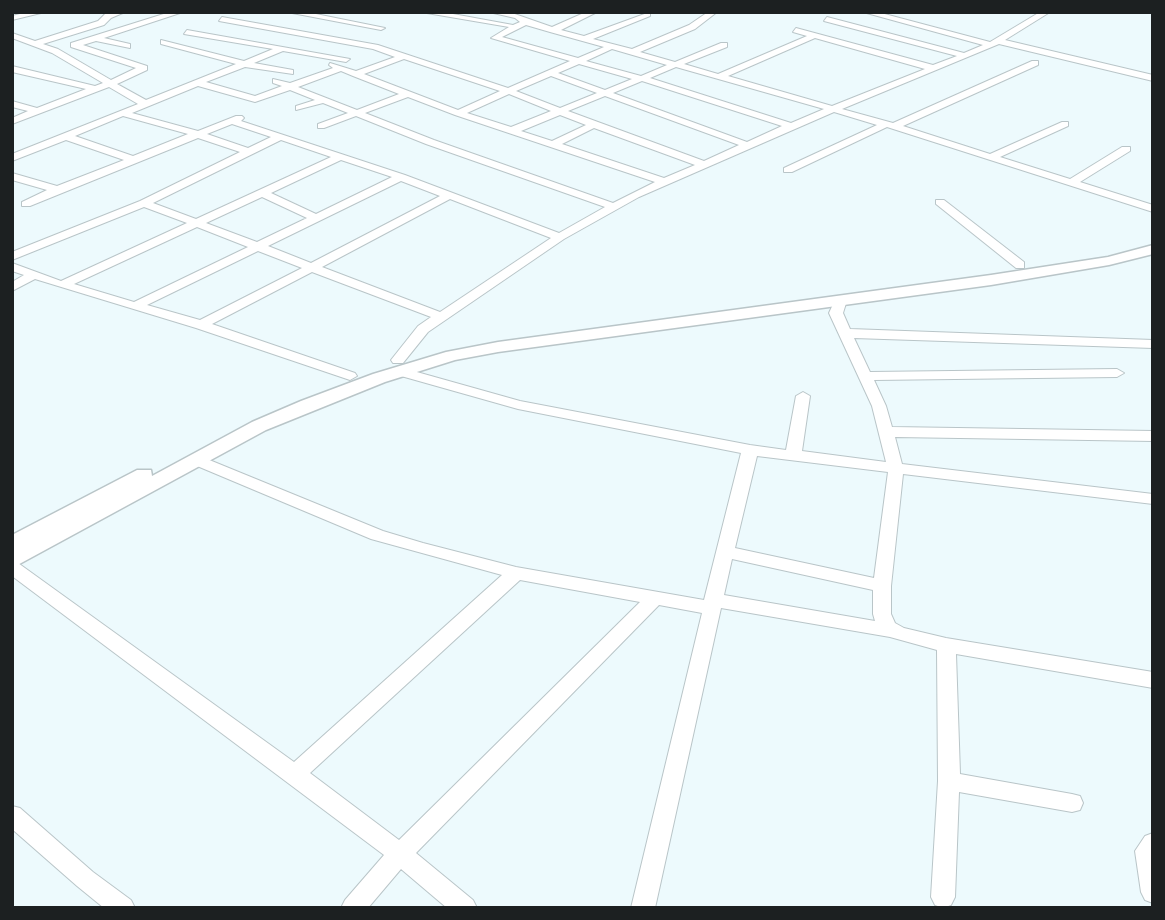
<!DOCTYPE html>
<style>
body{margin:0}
#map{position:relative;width:1165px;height:920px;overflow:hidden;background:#edfafd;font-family:"DejaVu Sans",sans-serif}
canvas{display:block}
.frame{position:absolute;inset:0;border:14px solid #1c2021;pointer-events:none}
</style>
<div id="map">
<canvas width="1165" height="920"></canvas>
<div class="frame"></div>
</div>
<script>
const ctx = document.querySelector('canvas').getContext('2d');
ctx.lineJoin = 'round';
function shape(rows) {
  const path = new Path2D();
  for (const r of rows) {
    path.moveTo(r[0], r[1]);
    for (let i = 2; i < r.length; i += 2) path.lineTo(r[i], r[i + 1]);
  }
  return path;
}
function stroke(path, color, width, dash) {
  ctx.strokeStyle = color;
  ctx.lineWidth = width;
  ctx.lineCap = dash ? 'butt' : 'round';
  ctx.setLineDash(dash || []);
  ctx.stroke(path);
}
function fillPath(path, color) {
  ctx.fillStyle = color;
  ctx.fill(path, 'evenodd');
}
const minor = shape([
 [28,12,45,12,12,20,12,16,28,12],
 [112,12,125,12,111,18,104,25,43,44,58,49,111,80,136,68,71,47,71,43,170,12,183,12,104,38,130,44,130,48,96,41,83,45,147,66,147,70,117,84,146,100,236,64,161,44,161,40,244,61,273,49,184,34,187,30,350,59,346,62,283,51,254,63,293,70,293,74,245,67,206,82,255,96,282,86,273,83,273,79,290,83,333,68,329,65,330,63,356,71,395,57,373,49,219,21,222,17,378,45,508,88,570,61,491,38,509,27,421,12,442,12,513,25,520,22,515,18,489,12,509,12,552,27,586,12,597,12,561,30,584,36,650,12,650,16,593,39,632,49,689,25,708,12,717,12,695,29,640,52,675,62,721,43,727,43,727,47,684,64,718,74,807,36,793,32,796,28,933,65,957,56,824,21,827,17,964,53,983,45,863,12,877,12,990,42,1040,12,1050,12,1005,40,1153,75,1153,81,999,44,842,109,893,123,1032,61,1038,61,1038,65,903,126,990,154,1062,122,1068,122,1068,126,1000,157,1070,179,1122,147,1130,147,1130,151,1080,182,1153,205,1153,212,887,127,792,172,784,172,784,168,877,125,834,112,639,197,564,239,428,332,403,363,393,363,391,360,418,326,431,317,312,272,212,324,355,373,357,376,350,380,196,328,35,279,12,291,12,282,24,275,12,271,12,263,61,281,187,223,144,207,12,260,12,252,140,201,240,152,198,138,30,206,22,206,22,202,47,190,12,180,12,173,57,186,124,160,66,140,12,161,12,154,138,104,109,87,12,124,12,118,28,111,12,107,12,101,37,108,86,89,12,72,12,66,95,86,103,83,52,53,12,38,12,33,35,41,98,21,105,14,112,12],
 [526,25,550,32,604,47,578,58,502,37,526,25],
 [815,38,925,69,832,106,728,76,815,38],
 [612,49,667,65,641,76,586,61,612,49],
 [404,59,500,91,458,110,364,74,404,59],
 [579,64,632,79,605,90,558,73,579,64],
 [676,67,824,109,791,123,650,78,676,67],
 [341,71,353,76,399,94,357,110,298,87,341,71],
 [551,76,597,93,560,108,516,91,551,76],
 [642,81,782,126,747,142,613,93,642,81],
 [198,86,255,102,290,90,315,100,296,106,296,110,323,103,348,113,318,124,318,128,324,128,356,116,426,144,605,207,559,233,405,175,241,121,244,118,242,116,236,116,198,131,132,113,198,86],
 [509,94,551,111,511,127,467,113,509,94],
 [605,96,739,145,704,161,568,111,605,96],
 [408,97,455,115,655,182,613,203,434,140,365,113,408,97],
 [560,115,586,125,552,141,521,131,560,115],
 [123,116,188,134,133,156,75,136,123,116],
 [232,124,271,137,248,148,207,134,232,124],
 [594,128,695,165,664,178,562,144,594,128],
 [281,140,331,157,196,219,153,203,281,140],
 [341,160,392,177,316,214,271,193,341,160],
 [401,181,440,196,311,263,268,246,401,181],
 [262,197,307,218,257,242,206,223,262,197],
 [450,199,551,238,440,312,322,267,450,199],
 [197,227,248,247,134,302,74,284,197,227],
 [258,251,302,268,200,320,147,305,258,251],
 [287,12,306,12,385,28,381,30,287,12],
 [936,200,944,200,1024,262,1024,268,1016,268,936,204,936,200],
 [841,296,847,300,843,313,850,329,1153,340,1153,348,854,338,870,372,1117,369,1124,373,1117,377,874,380,886,406,892,427,1153,431,1153,441,895,437,902,464,1153,494,1153,504,903,474,891,586,891,614,895,623,904,628,946,638,1153,672,1153,688,956,654,960,774,1072,794,1080,796,1083,803,1080,810,1072,812,959,792,955,897,951,905,943,908,935,905,931,897,938,781,937,650,890,637,721,608,655,908,631,908,702,613,659,605,416,853,473,900,477,908,447,908,401,869,368,908,341,908,345,900,384,855,12,576,12,561,18,563,294,762,502,575,371,539,190,463,188,460,190,457,202,457,383,531,423,543,516,567,704,600,741,453,518,409,394,374,392,371,399,367,520,401,750,445,786,450,796,396,803,392,810,396,802,451,886,462,872,406,829,313,835,300,841,296],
 [757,456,888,472,874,578,735,548,757,456],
 [732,559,873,590,873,614,875,621,724,595,732,559],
 [520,580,640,602,399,840,310,773,520,580],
 [12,806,20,808,93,872,131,900,135,908,104,908,77,886,12,829,12,806],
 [1153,833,1153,903,1145,900,1141,892,1135,851,1145,836,1153,833]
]);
const tertiary = shape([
 [1153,245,1153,254,1109,265,991,285,498,352,455,360,385,382,266,430,12,568,12,535,137,470,151,470,152,476,252,422,301,401,373,374,446,352,498,342,991,275,1108,257,1153,245]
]);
stroke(minor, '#b9c5c8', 2);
stroke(tertiary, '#b9c5c8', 3);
fillPath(minor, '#fff');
fillPath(tertiary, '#fff');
</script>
